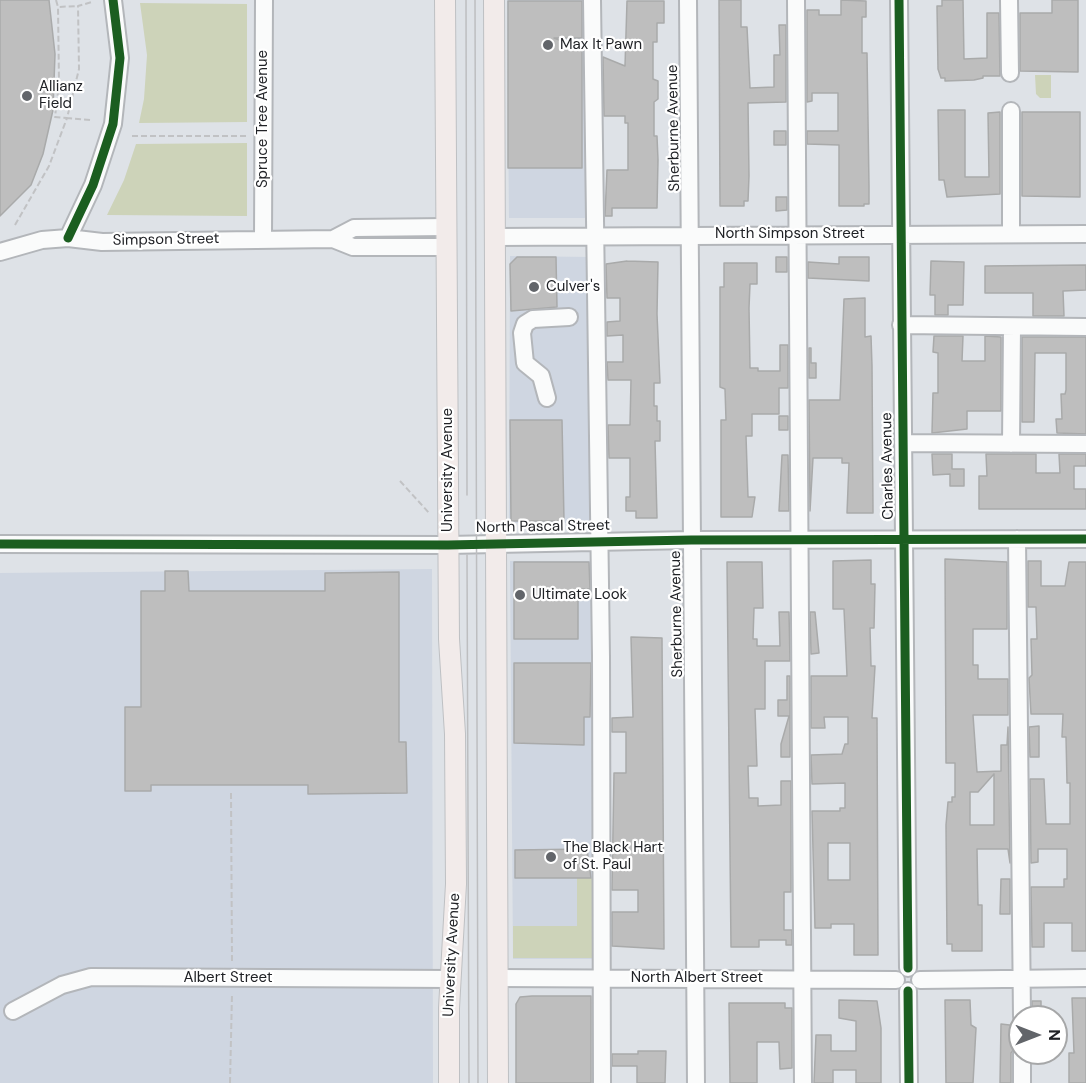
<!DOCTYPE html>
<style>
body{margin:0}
#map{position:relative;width:1086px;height:1083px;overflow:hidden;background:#dee2e7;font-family:"DM Sans",sans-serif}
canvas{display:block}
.north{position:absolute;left:1008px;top:1005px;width:60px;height:60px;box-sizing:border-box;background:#fff;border:2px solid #a6a7a8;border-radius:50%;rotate:90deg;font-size:16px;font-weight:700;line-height:24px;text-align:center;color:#202226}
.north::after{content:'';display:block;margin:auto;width:21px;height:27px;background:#62656a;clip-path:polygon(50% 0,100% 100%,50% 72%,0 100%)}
</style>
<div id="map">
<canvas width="1086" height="1083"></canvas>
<div class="north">N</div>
</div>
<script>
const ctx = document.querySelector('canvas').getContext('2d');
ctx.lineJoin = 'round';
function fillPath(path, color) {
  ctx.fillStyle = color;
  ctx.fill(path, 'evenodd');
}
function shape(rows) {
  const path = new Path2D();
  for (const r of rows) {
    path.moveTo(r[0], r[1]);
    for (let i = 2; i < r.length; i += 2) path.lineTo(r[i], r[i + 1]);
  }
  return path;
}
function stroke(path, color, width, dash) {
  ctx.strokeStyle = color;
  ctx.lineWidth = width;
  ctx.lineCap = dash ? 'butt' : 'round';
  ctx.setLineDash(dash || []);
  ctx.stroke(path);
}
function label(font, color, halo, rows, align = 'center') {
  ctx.font = font + ' "DM Sans",sans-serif';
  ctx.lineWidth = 4.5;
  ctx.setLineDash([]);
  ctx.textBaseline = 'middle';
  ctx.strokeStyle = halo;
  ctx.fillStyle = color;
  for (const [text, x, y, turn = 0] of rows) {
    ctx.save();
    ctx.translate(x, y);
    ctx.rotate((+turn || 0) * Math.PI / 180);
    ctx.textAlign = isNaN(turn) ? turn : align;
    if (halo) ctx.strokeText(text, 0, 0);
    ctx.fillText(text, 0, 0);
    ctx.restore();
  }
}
const built = shape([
 [507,0,589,0,591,218,509,218],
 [510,256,591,257,592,523,509,523],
 [510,561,597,561,596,959,513,959],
 [432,569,433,1083,0,1083,0,573]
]);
const green = shape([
 [140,3,247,4,247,122,139,123,144,99,147,55],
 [1035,75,1051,75,1051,98,1040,98,1036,94],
 [247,143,247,216,107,215,124,180,136,144],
 [577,878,593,878,593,958,513,958,513,926,577,926]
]);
const building = shape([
 [0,0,49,0,55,54,53,110,43,154,31,185,0,216,0,0],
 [719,0,741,0,741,27,747,27,750,88,774,87,774,55,780,55,779,25,786,25,786,102,748,103,749,176,748,201,744,201,744,206,720,206,719,0],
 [841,0,866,1,866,17,862,17,862,53,867,53,869,186,869,204,864,204,864,206,839,206,839,145,807,144,807,131,838,131,838,93,812,93,812,101,807,102,807,10,819,10,819,15,841,15,841,0],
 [942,0,963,0,964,59,987,58,987,13,999,13,1000,76,983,76,983,78,974,80,945,81,945,78,941,78,938,69,937,6,942,6,942,0],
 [1052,0,1078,0,1078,72,1020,71,1020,13,1052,13,1052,0],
 [508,1,582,1,582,38,554,38,582,49,582,168,508,168,508,1],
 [627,1,664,1,664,23,657,23,657,42,653,42,653,79,658,81,658,99,654,102,654,136,657,136,658,160,657,208,612,208,612,216,605,216,607,170,628,170,628,123,625,123,625,116,604,116,603,57,625,66,627,1],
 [938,110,965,110,965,177,989,177,988,113,1000,112,1000,194,947,197,944,180,939,180,938,110],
 [1022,112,1080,112,1080,197,1022,196,1022,112],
 [774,131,786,131,786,145,774,145,774,131],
 [776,197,787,197,787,210,776,211,776,197],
 [517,257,556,257,557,307,511,311,510,264,517,257],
 [776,257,787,257,787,272,776,272,776,257],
 [839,257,869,257,869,281,808,278,808,262,839,264,839,257],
 [627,261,658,262,657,314,660,383,654,383,654,406,657,406,657,421,660,421,660,441,655,441,657,518,636,518,636,511,626,511,626,497,630,497,630,458,609,458,608,425,630,425,631,380,608,380,607,362,623,362,623,335,607,336,607,322,620,321,620,298,607,298,606,264,627,261],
 [931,261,964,262,963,305,948,305,948,315,935,315,935,295,930,295,931,261],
 [724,263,757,263,757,284,750,284,749,308,750,368,758,368,758,371,780,371,780,345,788,345,788,388,779,388,779,414,752,414,752,436,746,436,748,497,755,497,752,517,721,517,721,420,726,420,725,389,720,387,720,287,724,287,724,263],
 [1086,265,1086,290,1063,291,1064,316,1033,316,1033,293,985,293,985,266,1086,265],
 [865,298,865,337,871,336,872,366,873,513,847,513,849,463,842,463,842,458,813,458,810,511,809,400,840,400,844,299,865,298],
 [934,336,963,336,962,361,985,361,985,336,1001,337,1001,411,967,411,967,429,932,433,933,393,938,393,938,353,933,352,934,336],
 [1022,337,1086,337,1086,434,1057,433,1056,419,1062,419,1061,394,1065,394,1066,390,1066,353,1035,353,1034,422,1022,422,1022,337],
 [809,348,811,348,811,363,816,363,816,378,809,378,809,348],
 [779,416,788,416,788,430,779,430,779,416],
 [510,420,562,420,564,521,511,521,510,420],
 [932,454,952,454,952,469,964,469,964,486,950,486,950,474,933,475,932,454],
 [986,454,1036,454,1036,473,1060,473,1059,454,1086,454,1086,466,1074,466,1074,489,1086,489,1086,509,979,509,979,476,987,476,986,454],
 [782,455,788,455,789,511,779,511,782,455],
 [945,559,1007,562,1007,629,973,629,973,665,978,665,978,679,1008,679,1008,715,973,715,977,772,1001,771,1001,745,1007,745,1008,727,1010,863,1008,849,977,849,978,905,982,905,982,951,952,951,952,944,947,944,946,825,948,802,952,802,952,797,955,797,955,763,946,763,945,559],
 [994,774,994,825,970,825,970,792,978,792,994,774],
 [871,560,871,584,875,584,874,628,870,628,871,666,875,666,872,718,877,718,878,955,854,955,854,924,831,924,831,928,815,928,812,811,840,811,840,808,845,808,845,783,812,784,811,755,842,754,845,744,848,744,848,717,824,717,825,728,811,728,811,676,847,676,844,609,833,609,833,561,871,560],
 [828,843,850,843,850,880,828,880,828,843],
 [1028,561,1041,561,1041,586,1065,586,1069,562,1086,562,1086,951,1072,951,1072,923,1044,923,1044,947,1032,947,1031,887,1064,887,1064,879,1067,879,1067,849,1038,849,1038,862,1031,863,1030,779,1044,779,1046,824,1070,824,1070,783,1067,783,1066,737,1062,737,1063,714,1031,714,1029,678,1032,675,1031,639,1037,639,1036,607,1028,607,1028,561],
 [514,562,589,562,590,589,578,589,578,639,514,639,514,562],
 [727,562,762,562,763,608,754,608,753,639,757,639,757,646,780,646,779,612,789,612,790,661,765,661,765,709,755,709,757,766,748,766,749,798,758,798,758,806,781,805,781,781,791,781,791,892,784,892,784,930,792,930,792,945,786,945,786,940,759,940,759,947,731,947,727,562],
 [165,571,188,571,189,591,325,591,325,573,399,572,399,742,406,742,407,793,308,794,308,785,151,785,151,791,125,791,125,707,141,707,141,591,165,591,165,571],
 [810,612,815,612,819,653,811,654,810,612],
 [631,637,662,638,664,949,612,946,612,912,638,912,638,890,612,890,614,773,626,773,626,732,612,732,612,718,633,717,631,637],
 [514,663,591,663,590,717,584,717,584,745,514,743,514,663],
 [787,676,790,676,790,757,781,757,781,744,789,716,778,716,778,700,787,700,787,676],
 [1039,726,1039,757,1030,757,1029,727,1039,726],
 [587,849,591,878,515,878,515,850,587,849],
 [1001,879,1010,879,1010,914,1000,914,1001,879],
 [532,996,591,996,591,1083,516,1083,516,1004,520,997,532,996],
 [1072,998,1086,998,1086,1083,1069,1083,1069,1053,1074,1053,1072,998],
 [839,1000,877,1001,881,1028,881,1083,856,1083,856,1070,833,1070,833,1083,814,1083,816,1035,831,1035,831,1051,856,1051,856,1021,839,1018,839,1000],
 [945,1000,970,1000,971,1025,976,1028,973,1083,946,1083,945,1000],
 [1032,1001,1041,1001,1041,1014,1032,1014,1032,1001],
 [729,1003,785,1003,785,1008,792,1008,792,1068,780,1069,779,1042,757,1042,757,1083,730,1083,729,1003],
 [1001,1024,1018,1026,1018,1044,1011,1053,1011,1083,1000,1083,1001,1024],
 [638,1051,666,1051,665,1083,637,1083,637,1066,612,1066,612,1054,638,1054,638,1051]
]);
const path = shape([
 [56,0,58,7,78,6],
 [90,120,67,118,79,69,78,6,92,2],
 [132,136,248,136],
 [15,225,49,166,67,118,55,117,59,83,58,7],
 [400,481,430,514],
 [231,793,232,961],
 [230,1083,232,994]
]);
const minor = shape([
 [592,0,601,656,602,1083],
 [688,0,696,1083],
 [796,0,803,1083],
 [899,0,908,968],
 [1009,0,1010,73],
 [1011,111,1011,234],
 [494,237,1086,234],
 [68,238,93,185,113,124,120,58,113,0],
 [263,239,264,0],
 [333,239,354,228,446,227],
 [0,252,42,240,68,238,102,242,333,239,353,247,447,247],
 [901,325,1086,327],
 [547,398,541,376,525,363,522,333,525,324,533,319,569,317],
 [903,443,1086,444],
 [1011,444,1012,327],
 [1017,539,1022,1017],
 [0,544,448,545,691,540,1086,539],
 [497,978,896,980],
 [920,980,1086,978],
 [908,991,909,1083],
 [13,1011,62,985,91,977,450,979],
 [1022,1053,1022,1083]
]);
const major = shape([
 [445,0,449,639,455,734,456,884,449,1008,449,1083],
 [494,0,498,1083]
]);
const tram = shape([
 [466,0,467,495],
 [475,0,478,1083],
 [467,555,469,1083]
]);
const cycleway = shape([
 [899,0,908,968],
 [68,238,93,185,113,124,120,58,113,0],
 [0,544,448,545,691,540,1086,539],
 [908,991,909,1083]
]);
const markers = [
 [548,45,6,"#62656a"],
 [27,96,6,"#62656a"],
 [534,287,6,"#62656a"],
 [520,595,6,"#62656a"],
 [551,857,6,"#62656a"]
];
const poiNames = [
 ["Max It Pawn",560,45],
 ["Allianz",39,87],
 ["Field",39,104],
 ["Culver's",546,287],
 ["Ultimate Look",532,595],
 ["The Black Hart",563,848],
 ["of St. Paul",563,865]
];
const streetNames = [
 ["Spruce Tree Avenue",263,119,-90],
 ["Sherburne Avenue",674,128,-91],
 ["North Simpson Street",790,234],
 ["Simpson Street",166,240,-1],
 ["Charles Avenue",888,466,-91],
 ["University Avenue",448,470,-90],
 ["North Pascal Street",543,527,-1],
 ["Sherburne Avenue",677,614,-91],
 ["University Avenue",452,955,-87],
 ["Albert Street",228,978],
 ["North Albert Street",697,978]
];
fillPath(built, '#cfd6e1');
fillPath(green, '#cdd3b9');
fillPath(building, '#bebebe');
stroke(building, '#a9aaaa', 1.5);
stroke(minor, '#b3b6ba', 20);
stroke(major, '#bec0c3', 22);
stroke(path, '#c1c2c4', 2, [6, 3]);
stroke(minor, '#fafbfb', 16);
stroke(major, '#f2ebea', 20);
stroke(tram, '#bdbec0', 1.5);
stroke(cycleway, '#1b5e20', 9);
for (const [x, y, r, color] of markers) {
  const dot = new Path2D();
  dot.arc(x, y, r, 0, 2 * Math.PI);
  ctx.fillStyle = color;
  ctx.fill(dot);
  stroke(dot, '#fff', 2);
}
label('15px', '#202226', '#fff', poiNames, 'left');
label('15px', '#202226', '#fff', streetNames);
</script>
